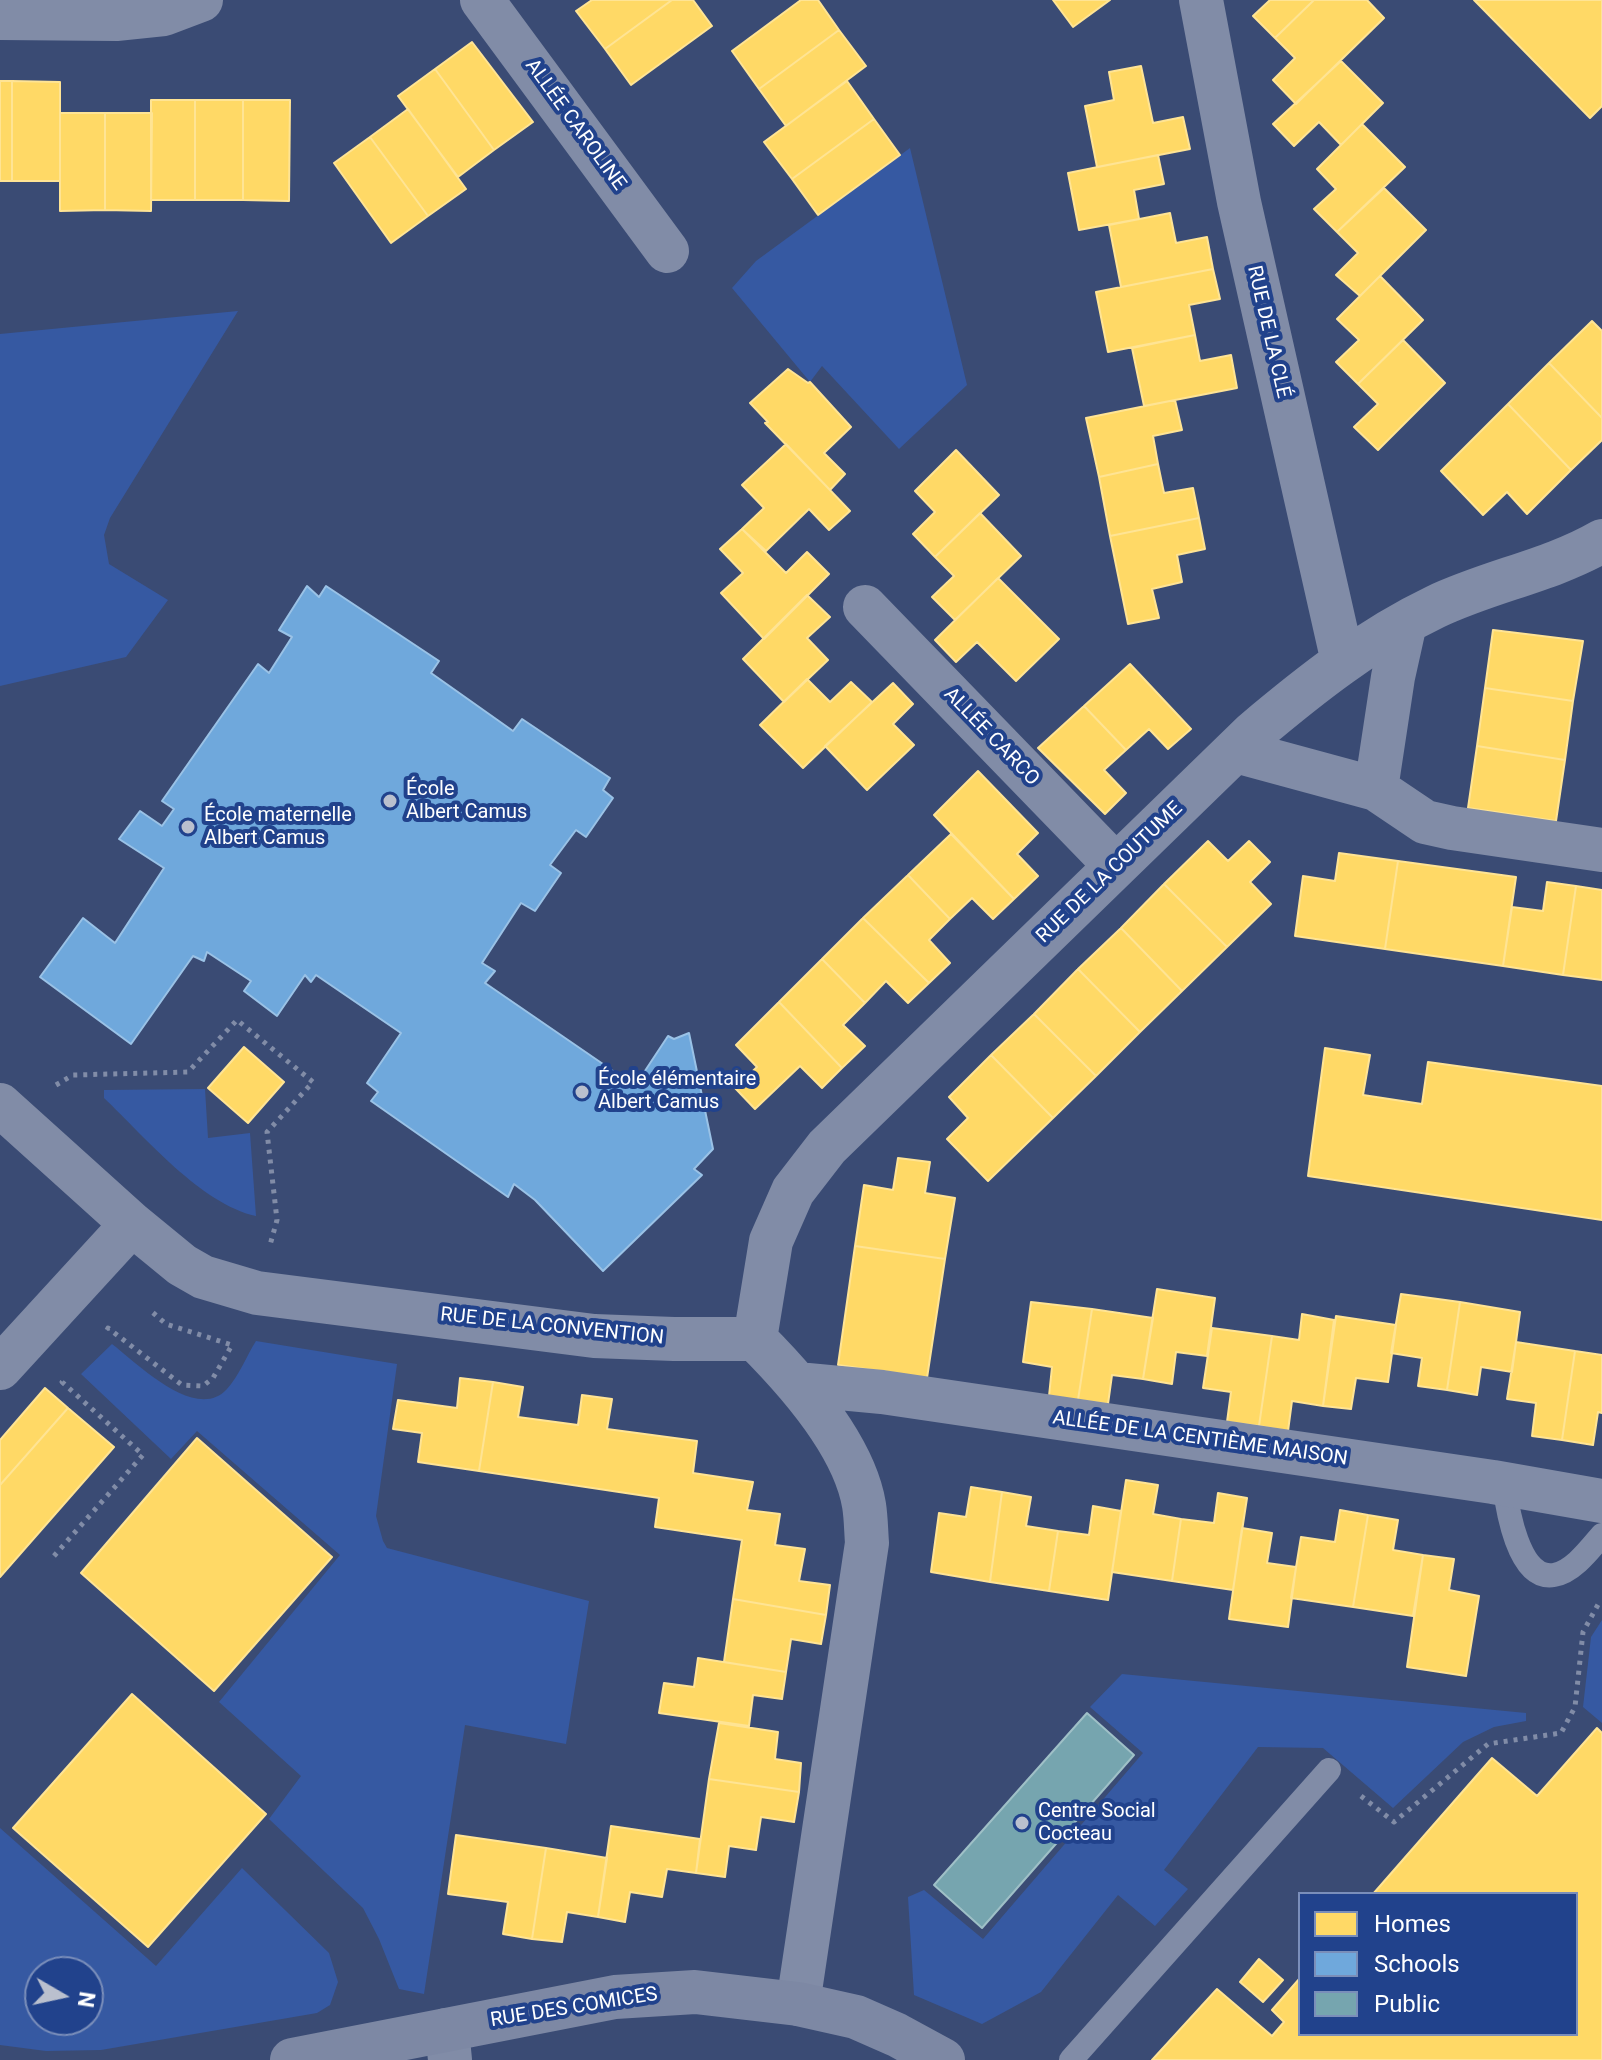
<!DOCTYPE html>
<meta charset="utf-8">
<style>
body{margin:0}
#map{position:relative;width:1602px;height:2060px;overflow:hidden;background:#3a4b74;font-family:Roboto,sans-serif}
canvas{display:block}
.legend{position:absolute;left:1298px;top:1892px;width:280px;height:144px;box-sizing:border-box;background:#21428c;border:2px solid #7a8eba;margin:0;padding:10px 14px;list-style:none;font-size:24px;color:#fff}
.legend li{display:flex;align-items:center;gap:16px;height:40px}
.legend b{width:40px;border:2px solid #7a8eba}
.north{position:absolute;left:24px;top:1956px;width:80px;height:80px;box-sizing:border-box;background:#21428c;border:2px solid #7a8eba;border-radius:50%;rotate:99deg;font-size:22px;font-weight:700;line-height:32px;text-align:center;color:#fff}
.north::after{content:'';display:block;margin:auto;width:28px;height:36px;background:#bac0ce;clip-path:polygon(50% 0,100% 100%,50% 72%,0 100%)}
</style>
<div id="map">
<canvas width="1602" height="2060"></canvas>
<ul class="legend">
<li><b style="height:22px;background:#ffd966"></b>Homes</li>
<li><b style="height:22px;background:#6fa8dc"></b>Schools</li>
<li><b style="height:22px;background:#76a5af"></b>Public</li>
</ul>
<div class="north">N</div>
</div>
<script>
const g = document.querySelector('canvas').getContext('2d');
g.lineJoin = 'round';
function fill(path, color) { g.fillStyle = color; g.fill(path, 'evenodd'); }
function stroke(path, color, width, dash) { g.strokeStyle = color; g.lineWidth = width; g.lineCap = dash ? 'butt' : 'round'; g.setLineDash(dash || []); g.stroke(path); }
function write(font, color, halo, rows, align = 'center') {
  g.font = font + ' Roboto,sans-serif'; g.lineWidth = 8; g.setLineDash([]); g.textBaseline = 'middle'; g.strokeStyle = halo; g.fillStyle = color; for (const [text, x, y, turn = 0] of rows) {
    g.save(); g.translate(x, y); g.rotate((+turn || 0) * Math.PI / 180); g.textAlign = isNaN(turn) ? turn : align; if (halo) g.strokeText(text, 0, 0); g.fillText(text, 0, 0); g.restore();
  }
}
fill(new Path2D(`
 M910 148 967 385 899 449 822 366 810 382 732 288 756 261Z
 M238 311 110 518 104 535 109 564 168 600 126 657 0 686V334Z
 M205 1089 208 1138 250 1133 256 1216C201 1204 145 1137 104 1098V1090Z
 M256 1341 397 1364 376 1516 383 1541 387 1548 589 1601 566 1744 465 1725 424 1994 399 1989 379 1939 363 1908 269 1819 301 1776 219 1702 340 1555 197 1431 171 1459 81 1374 112 1344C137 1363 196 1423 227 1389 239 1376 247 1355 256 1341Z
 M1602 1620V1723L1583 1707 1591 1637Z
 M1122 1674 1526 1713V1721L1494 1727 1463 1742 1393 1808 1323 1748 1258 1747 1164 1870 1188 1889 1155 1926 1118 1895 1041 1992 982 2024 914 1995 908 1897 924 1890 983 1939 1143 1753 1090 1707Z
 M0 1828 156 1966 242 1868 329 1953 338 1982 330 2005 317 2013 101 2050 46 2051 0 2045ZM40 1972H88V2020H40Z`), '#3659a2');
const homes = new Path2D(`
 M672 0 605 49 576 11 592 0Z
 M672 0H693L712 26 631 85 605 49Z
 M801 0H818L839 30 759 89 732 51Z
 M1053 0H1110L1073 27Z
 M1270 0H1314L1275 38 1253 16Z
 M1314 0H1367L1384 18 1296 104 1273 80 1295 58 1275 38Z
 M1474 0H1602V106L1590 118Z
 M839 30 866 66 786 126 759 89Z
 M472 42 533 122 494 150 435 69Z
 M1341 61 1383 103 1341 145 1319 122 1294 146 1273 124Z
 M1141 66 1153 123 1183 117 1190 149 1097 167 1085 106 1114 100 1109 72Z
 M435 69 494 150 458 177 398 96Z
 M0 81H12V181H0Z
 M12 81 60 82V181H12Z
 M847 81 874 119 792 179 764 142Z
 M151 100H195V200H151Z
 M195 100H243V200H195Z
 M243 100H290L289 201 243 200Z
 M408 109 466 189 428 216 370 137Z
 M60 113H105V210L60 211Z
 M105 113H152L151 211 105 210Z
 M874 119 900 155 818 215 792 179Z
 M1362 124 1405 167 1337 232 1314 209 1336 189 1317 169Z
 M370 137 428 216 391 243 334 163Z
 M1158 155 1164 184 1134 190 1139 219 1079 230 1068 173Z
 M1384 188 1426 230 1360 296 1336 275 1358 253 1337 232Z
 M1170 213 1176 243 1207 237 1213 269 1121 287 1109 225Z
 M1213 269 1220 299 1189 305 1195 335 1108 352 1096 292Z
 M1380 276 1423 320 1358 384 1336 362 1359 340 1337 319Z
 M1592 321 1602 331V418L1549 363Z
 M1195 335 1200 361 1231 355 1237 388 1144 406 1132 348Z
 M1403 340 1445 383 1378 450 1354 427 1378 404 1358 384Z
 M1549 363 1602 418V440L1571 470 1508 404Z
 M788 369 808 383 810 382 851 427 824 453 845 474 830 490 765 423 768 422 750 403Z
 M1175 400 1182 430 1153 436 1158 464 1099 477 1086 418Z
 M1508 404 1571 470 1527 514 1507 492 1483 515 1441 471Z
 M786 444 850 511 829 530 809 509 766 551 742 529 764 508 742 485Z
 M956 450 999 495 935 557 913 534 935 512 915 491Z
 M1158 464 1164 493 1193 488 1199 518 1110 536 1099 477Z
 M980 513 1021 556 955 620 932 597 954 576 935 557Z
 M1199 518 1205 549 1177 555 1182 582 1152 589 1159 618 1128 624 1110 536Z
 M742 529 786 573 807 552 829 574 764 639 721 593 743 573 720 549Z
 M998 578 1059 639 1016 681 977 642 956 662 935 640Z
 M807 595 830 617 807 638 828 660 784 702 743 659Z
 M1493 630 1583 641 1573 701 1485 688Z
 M1130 664 1191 729 1168 749 1149 729 1126 750 1084 706Z
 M807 679 830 702 851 682 872 702 803 768 760 725Z
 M893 683 913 704 893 724 914 745 867 790 825 746Z
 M1485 688 1573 701 1565 760 1477 746Z
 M1084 706 1126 750 1104 770 1126 793 1105 814 1038 748Z
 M1477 746 1565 760 1556 821 1468 808Z
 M978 771 1038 833 1017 854 1038 876 1014 899 934 815Z
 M951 834 1014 899 993 919 972 898 950 919 908 875Z
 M1208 841 1228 861 1249 841 1270 862 1250 882 1271 904 1227 947 1164 884Z
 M1339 853 1398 861 1385 949 1295 936 1303 876 1335 881Z
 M1398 861 1516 877 1503 966 1385 949Z
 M908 875 950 919 929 940 950 963 929 983 863 918Z
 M1547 882 1576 886 1563 975 1503 966 1512 907 1543 911Z
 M1164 884 1227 947 1182 991 1121 928Z
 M1576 886 1602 890V980L1563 975Z
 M863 918 929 983 908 1003 886 981 865 1003 822 959Z
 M1121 928 1182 991 1140 1032 1078 969Z
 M822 959 865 1003 843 1025 865 1046 842 1068 779 1002Z
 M1078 969 1140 1032 1096 1076 1034 1014Z
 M779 1002 842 1068 822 1088 800 1066 755 1109 735 1088 757 1067 736 1045Z
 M1034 1014 1096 1076 1053 1118 991 1055Z
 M244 1047 284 1082 248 1123 208 1088Z
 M1325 1048 1370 1055 1363 1095 1422 1104 1428 1062 1602 1086V1220L1308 1176Z
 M991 1055 1053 1118 988 1181 947 1139 968 1118 949 1097Z
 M898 1158 930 1162 925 1193 955 1198 945 1259 855 1246 864 1185 893 1190Z
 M855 1246 945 1259 927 1378 838 1365Z
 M1157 1289 1215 1298 1207 1356 1176 1352 1172 1384 1143 1379Z
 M1401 1294 1460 1302 1447 1390 1418 1386 1422 1358 1391 1353Z
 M1031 1302 1092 1309 1078 1400 1049 1396 1052 1367 1023 1362Z
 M1460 1302 1520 1312 1512 1372 1481 1367 1477 1395 1447 1390Z
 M1092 1309 1153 1318 1143 1379 1112 1375 1108 1404 1078 1400Z
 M1302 1314 1334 1320 1323 1406 1292 1401 1288 1431 1259 1426 1272 1336 1299 1340Z
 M1336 1316 1396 1325 1388 1382 1356 1378 1351 1409 1323 1406Z
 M1212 1328 1272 1336 1259 1426 1227 1422 1231 1392 1203 1388Z
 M1516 1342 1575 1351 1562 1440 1532 1436 1536 1403 1507 1399Z
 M1575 1351 1602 1355V1413L1598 1412 1593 1445 1562 1440Z
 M460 1378 493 1382 479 1471 418 1462 422 1433 393 1429 398 1400 457 1408Z
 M493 1382 523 1387 518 1417 578 1425 582 1395 612 1399 607 1429 697 1441 693 1473 753 1482 747 1510 780 1514 775 1545 805 1549 799 1581 830 1585 826 1615 733 1599 742 1540 655 1527 659 1498 479 1471Z
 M45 1388 68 1408 0 1485V1440Z
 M68 1408 114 1447 0 1577V1485Z
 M197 1438 332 1557 214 1691 81 1573Z
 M1126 1480 1158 1485 1153 1514 1181 1519 1172 1581 1112 1572Z
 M971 1487 1002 1492 990 1582 931 1572 939 1513 966 1517Z
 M1002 1492 1031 1497 1026 1526 1058 1531 1049 1591 990 1582Z
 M1218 1493 1247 1498 1233 1590 1172 1581 1181 1519 1214 1523Z
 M1093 1506 1121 1511 1108 1600 1049 1591 1058 1531 1089 1535Z
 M1340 1510 1368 1515 1353 1607 1291 1598 1301 1537 1335 1542Z
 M1368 1515 1398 1520 1393 1550 1423 1555 1413 1616 1353 1607Z
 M1242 1528 1272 1533 1267 1563 1296 1567 1288 1627 1229 1619Z
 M1423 1555 1454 1559 1449 1590 1479 1596 1466 1676 1407 1667Z
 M733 1599 826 1615 821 1644 791 1639 786 1672 724 1662Z
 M698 1658 786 1672 782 1699 753 1695 749 1726 659 1713 664 1683 694 1687Z
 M132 1694 266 1814 148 1947 13 1828Z
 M719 1723 778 1732 775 1759 801 1763 799 1792 709 1779Z
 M1597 1728 1602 1733V2060H1152L1217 1989 1272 2036 1284 2022 1272 2010 1300 1978V2034H1576V1894H1373L1492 1758 1537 1796Z
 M709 1779 799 1792 794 1822 761 1817 756 1850 729 1846 725 1877 696 1873Z
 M611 1826 700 1839 696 1873 667 1869 662 1897 630 1892 625 1922 598 1917Z
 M456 1835 546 1848 532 1939 503 1934 508 1902 448 1894Z
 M546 1848 607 1858 598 1917 567 1912 562 1942 532 1939Z
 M1259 1959 1283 1980 1263 2002 1240 1982Z`);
fill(homes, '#ffd966');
stroke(homes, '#ffe494', 2);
const schools = new Path2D(`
 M307 586 319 597 326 586 439 661 431 673 513 731 522 719 610 778 603 790 613 798 586 837 576 830 550 865 561 873 535 911 521 903 482 963 495 971 485 983 635 1086 668 1036 674 1039 689 1033 713 1149 694 1169 702 1175 603 1271 535 1200 514 1184 508 1197 371 1101 378 1092 367 1083 401 1033 316 975 311 982 305 975 277 1016 244 991 251 981 207 952 204 961 193 956 131 1044 40 977 83 918 115 943 164 868 119 839 140 811 162 826 174 809 162 801 258 664 269 673 292 637 279 630Z`);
fill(schools, '#6fa8dc');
stroke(schools, '#9ac2e6', 2);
const public = new Path2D(`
 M1087 1713 1134 1755 982 1928 934 1885Z`);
fill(public, '#76a5af');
stroke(public, '#9fc0c7', 2);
stroke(new Path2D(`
 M56 1085 73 1075 188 1072 237 1020 313 1082 267 1132 277 1220 270 1245
 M107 1330 108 1328 182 1385 203 1386 213 1378 232 1345 166 1324 151 1311
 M54 1556 143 1455 62 1382 64 1380
 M1361 1796 1394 1822 1488 1744 1561 1733 1575 1707 1583 1632 1600 1601`), '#818ca7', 5, [4, 6]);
stroke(new Path2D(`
 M1504 1483C1507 1507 1518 1581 1554 1575 1573 1572 1590 1549 1602 1535
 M1071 2060 1329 1770`), '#818ca7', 24);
stroke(new Path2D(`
 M482 0 667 251
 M1201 0 1239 202 1343 662
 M0 18 116 19 164 14 201 0
 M865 607 1116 866
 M1236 751 1376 789 1425 822 1452 828 1602 850
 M1376 789 1393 677 1405 623
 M0 1105 132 1224 182 1265 203 1277 257 1293 594 1336 674 1339H755C796 1380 854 1445 864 1505 866 1517 866 1530 867 1543L798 2004
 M755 1339 771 1241 793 1191 827 1147 1253 733C1310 685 1368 639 1435 607 1489 581 1550 571 1602 541
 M0 1368 132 1224
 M797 1384 882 1392 1493 1482 1602 1501
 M447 2030 450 2060`), '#818ca7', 44);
stroke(new Path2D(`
 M292 2060 615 1997 695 1992 798 2004 856 2017 897 2035 943 2060`), '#7d88a4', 44);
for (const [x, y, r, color] of [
 [390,801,8,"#bac0ce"],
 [188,827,8,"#bac0ce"],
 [582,1092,8,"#bac0ce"],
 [1022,1823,8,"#bac0ce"]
]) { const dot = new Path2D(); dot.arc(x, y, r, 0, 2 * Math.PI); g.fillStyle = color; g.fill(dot); stroke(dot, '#21428c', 3); }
write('20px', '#fff', '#21428c', [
 ["ALLÉE CAROLINE",575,125,54],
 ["RUE DE LA CLÉ",1268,332,77],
 ["ALLÉE CARCO",991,737,46],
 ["RUE DE LA COUTUME",1110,873,-44],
 ["RUE DE LA CONVENTION",552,1327,6],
 ["ALLÉE DE LA CENTIÈME MAISON",1200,1439,8],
 ["RUE DES COMICES",574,2008,-9]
]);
write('20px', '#fff', '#21428c', [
 ["École",406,790],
 ["Albert Camus",406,813],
 ["École maternelle",204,816],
 ["Albert Camus",204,839],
 ["École élémentaire",598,1080],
 ["Albert Camus",598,1103],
 ["Centre Social",1038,1812],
 ["Cocteau",1038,1835]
], 'left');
</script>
